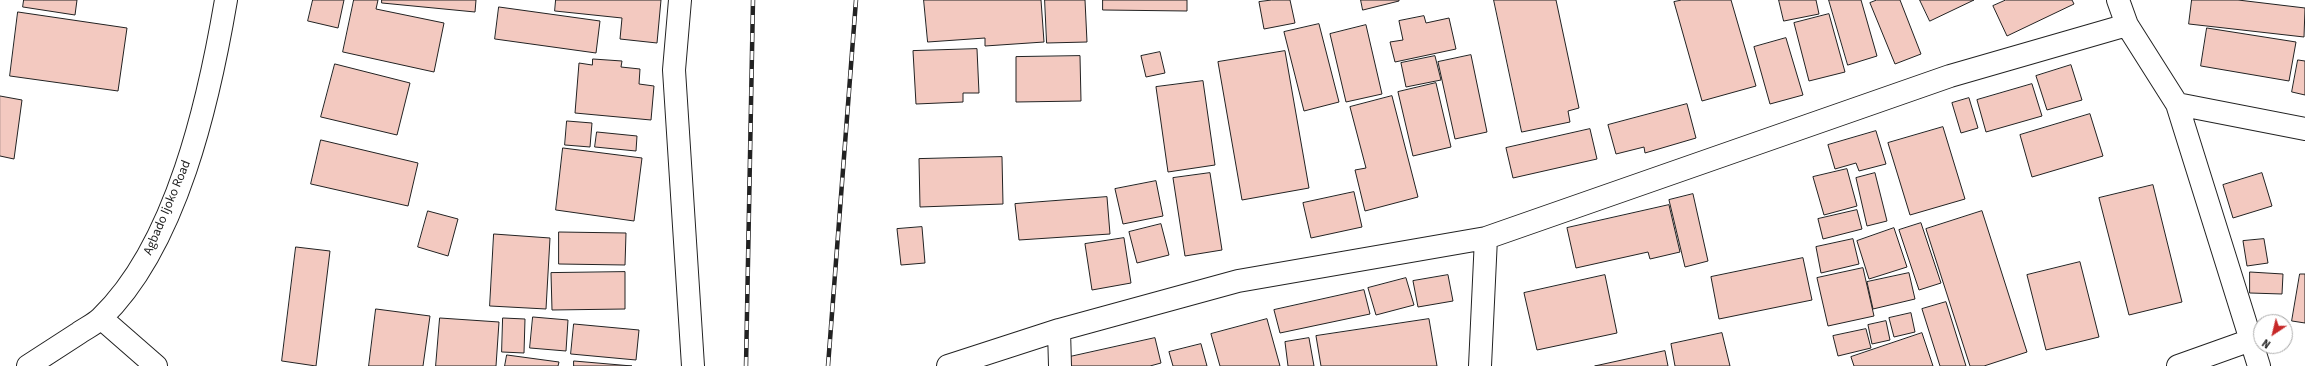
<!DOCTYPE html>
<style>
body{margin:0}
#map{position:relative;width:2305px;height:366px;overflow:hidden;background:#fff;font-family:"Source Sans 3",sans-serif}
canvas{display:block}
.north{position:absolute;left:2253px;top:314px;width:40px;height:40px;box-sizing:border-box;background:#fff;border:1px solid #a7a7a7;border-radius:50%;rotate:215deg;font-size:11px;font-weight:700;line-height:16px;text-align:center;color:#222}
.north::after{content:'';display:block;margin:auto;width:14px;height:18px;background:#c62828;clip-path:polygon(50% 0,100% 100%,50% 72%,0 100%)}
</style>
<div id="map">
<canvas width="2305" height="366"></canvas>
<div class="north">N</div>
</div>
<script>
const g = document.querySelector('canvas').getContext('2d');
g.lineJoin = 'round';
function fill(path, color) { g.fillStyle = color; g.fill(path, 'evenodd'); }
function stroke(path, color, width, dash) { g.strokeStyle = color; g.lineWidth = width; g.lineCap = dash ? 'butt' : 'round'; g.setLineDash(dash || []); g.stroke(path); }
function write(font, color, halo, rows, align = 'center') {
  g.font = font + ' "Source Sans 3",sans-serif'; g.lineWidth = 3; g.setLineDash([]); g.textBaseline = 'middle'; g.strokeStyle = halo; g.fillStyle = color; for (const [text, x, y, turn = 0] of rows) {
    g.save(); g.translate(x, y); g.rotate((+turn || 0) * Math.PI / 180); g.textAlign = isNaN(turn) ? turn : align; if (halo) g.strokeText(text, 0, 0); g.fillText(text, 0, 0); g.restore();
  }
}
const building = new Path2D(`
 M24 0H77L75 15 23 7Z
 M313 0H344L338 28 308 21Z
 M354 0H378L376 9 444 23 434 72 343 52Z
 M382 0H476L475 12 382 3Z
 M556 0H661L657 43 620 39 622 18 555 11Z
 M924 0H1041L1044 42 985 46V38L928 42Z
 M1045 0H1085L1087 42 1047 43Z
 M1103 0H1187V11L1103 10Z
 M1272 0H1290L1295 23 1264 29 1259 2Z
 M1361 0H1399V1L1363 10Z
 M1494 0H1556L1579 108 1568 111 1570 122 1522 132Z
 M1682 0H1731L1756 86 1702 101 1674 2Z
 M1779 0H1816L1819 14 1784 21Z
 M1829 0H1861L1877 56 1848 65Z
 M1877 0H1900L1921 54 1895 64 1870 3Z
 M1920 0H1974L1930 21Z
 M2006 0H2072L2074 4 2007 36 1993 6Z
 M2192 0H2238L2305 8 2304 37 2189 24Z
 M499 7 600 21 596 53 495 39Z
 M18 12 127 28 118 91 10 76Z
 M1829 14 1845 72 1809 81 1794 23Z
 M1424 16 1426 23 1449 18 1456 49 1395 62 1390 42 1403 40 1399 21Z
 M1319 24 1339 102 1304 111 1284 32Z
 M1366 25 1382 94 1346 102 1330 34Z
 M2207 28 2296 42 2289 81 2201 66Z
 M1786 38 1803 95 1770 104 1754 47Z
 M977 49 979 93H963V102L916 104 913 51Z
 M1285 51 1309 188 1242 200 1218 62Z
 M1160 52 1165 73 1146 77 1141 56Z
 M1471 55 1487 132 1455 139 1438 62Z
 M1080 56 1081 101 1016 102V57Z
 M1435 56 1441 80 1406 87 1401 63Z
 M593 59 622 61 621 67 640 69 639 84 654 86 651 120 575 113 579 63 592 65Z
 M2298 60 2305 61V95L2292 92Z
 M335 64 410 83 397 135 321 117Z
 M2071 65 2082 100 2047 110 2036 76Z
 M1203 81 1215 165 1168 172 1156 87Z
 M1436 83 1451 147 1413 156 1398 92Z
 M2032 84 2042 116 1986 132 1977 100Z
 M0 96 22 100 14 159 0 156Z
 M1392 96 1418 197 1365 211 1355 170 1366 168 1350 107Z
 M1969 98 1978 128 1961 133 1952 103Z
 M1687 104 1696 138 1645 153 1644 147 1616 154 1608 125Z
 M2090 114 2103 156 2032 177 2020 135Z
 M567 121 592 123 590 147 565 145Z
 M1943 127 1965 199 1910 215 1888 143Z
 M1590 129 1597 159 1513 178 1506 148Z
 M1876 131 1886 164 1859 171 1856 163 1835 169 1828 145Z
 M597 132 637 136 636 151 595 147Z
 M321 140 418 163 408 206 311 184Z
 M563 148 642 158 634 221 556 210Z
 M1002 157 1003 204 920 207 919 159Z
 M1847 169 1857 206 1824 215 1813 177Z
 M1210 173 1222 250 1185 256 1173 178Z
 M1875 173 1887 221 1867 226 1856 178Z
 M2262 173 2272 206 2233 218 2223 185Z
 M1156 181 1163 216 1123 224 1115 189Z
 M2153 185 2182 302 2129 315 2099 198Z
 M1354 192 1362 227 1311 238 1303 203Z
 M1693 194 1708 261 1685 267 1669 200Z
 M1107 197 1110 234 1019 240 1015 204Z
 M1669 205 1680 252 1650 259 1648 252 1576 268 1567 228Z
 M1857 210 1862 229 1823 239 1818 219Z
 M428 211 458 219 448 256 418 247Z
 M1982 211 2027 352 1984 366H1970L1926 229Z
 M1921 223 1941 283 1919 290 1899 230Z
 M1161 224 1169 255 1137 263 1129 232Z
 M922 227 925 263 901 265 897 229Z
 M1894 228 1907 267 1869 279 1857 241Z
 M559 232 626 233 625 265 559 264Z
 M494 234 550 238 546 309 490 306Z
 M1124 238 1131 283 1092 290 1085 244Z
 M1853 239 1859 264 1821 273 1816 247Z
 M2264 239 2268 263 2247 266 2243 241Z
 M296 247 330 251 316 366 282 361Z
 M1803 258 1812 300 1719 319 1711 277Z
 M2080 262 2099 337 2046 350 2027 275Z
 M1863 268 1874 316 1828 326 1817 278Z
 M625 272V309L552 310 551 273Z
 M2250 272 2283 274 2282 294 2250 293Z
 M1909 273 1915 299 1873 309 1867 282Z
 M2300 274H2305V323L2292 321Z
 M1448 275 1453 301 1418 307 1413 281Z
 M1605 275 1617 333 1537 350 1524 293Z
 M1406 278 1414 305 1376 315 1368 288Z
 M1364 290 1370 314 1280 333 1274 310Z
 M1946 302 1966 366H1940L1922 309Z
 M376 309 430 316 423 366H369Z
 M1911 313 1915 332 1894 337 1889 318Z
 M533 317 568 320 566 351 530 348Z
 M440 318 499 322 496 366H436Z
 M503 318 525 319 524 353 502 352Z
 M1267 319 1280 366H1220L1211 334Z
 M1429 319 1437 366H1321L1316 336Z
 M1886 321 1890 340 1872 344 1868 325Z
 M574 324 639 330 636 360 571 354Z
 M1866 329 1871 348 1838 356 1833 336Z
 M1722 333 1730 366H1675L1671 344Z
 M1922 333 1933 366H1854L1851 357Z
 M1155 338 1161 363 1150 366H1067L1065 358Z
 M1309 338 1314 366H1288L1285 342Z
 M1201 344 1207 366H1173L1169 352Z
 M1665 351 1668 366H1595Z
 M507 355 559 362 558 366H505Z
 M574 361 632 366H574Z`);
fill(building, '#f3c9c0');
stroke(building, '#222', 1);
const street = new Path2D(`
 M680 0 674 70 693 366
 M2118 0 2127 25 2177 104 2259 366
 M2177 104 2305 129
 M101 318 156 366
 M1059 330 1060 366
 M28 366C45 355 62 344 79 333 86 328 95 324 101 318 177 245 209 100 226 0
 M948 366 1059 330 1238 281 1486 238 1950 76 2127 25
 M1480 366 1486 238
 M2178 366 2251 340`);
stroke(street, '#222', 24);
stroke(street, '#fff', 22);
const rail = new Path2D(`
 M746 366 753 0
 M828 366 856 0`);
stroke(rail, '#222', 4.5);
stroke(rail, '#fff', 3, [9]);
write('13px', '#222', '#fff', [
 ["Agbado Ijoko Road",168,208,-67]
]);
</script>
